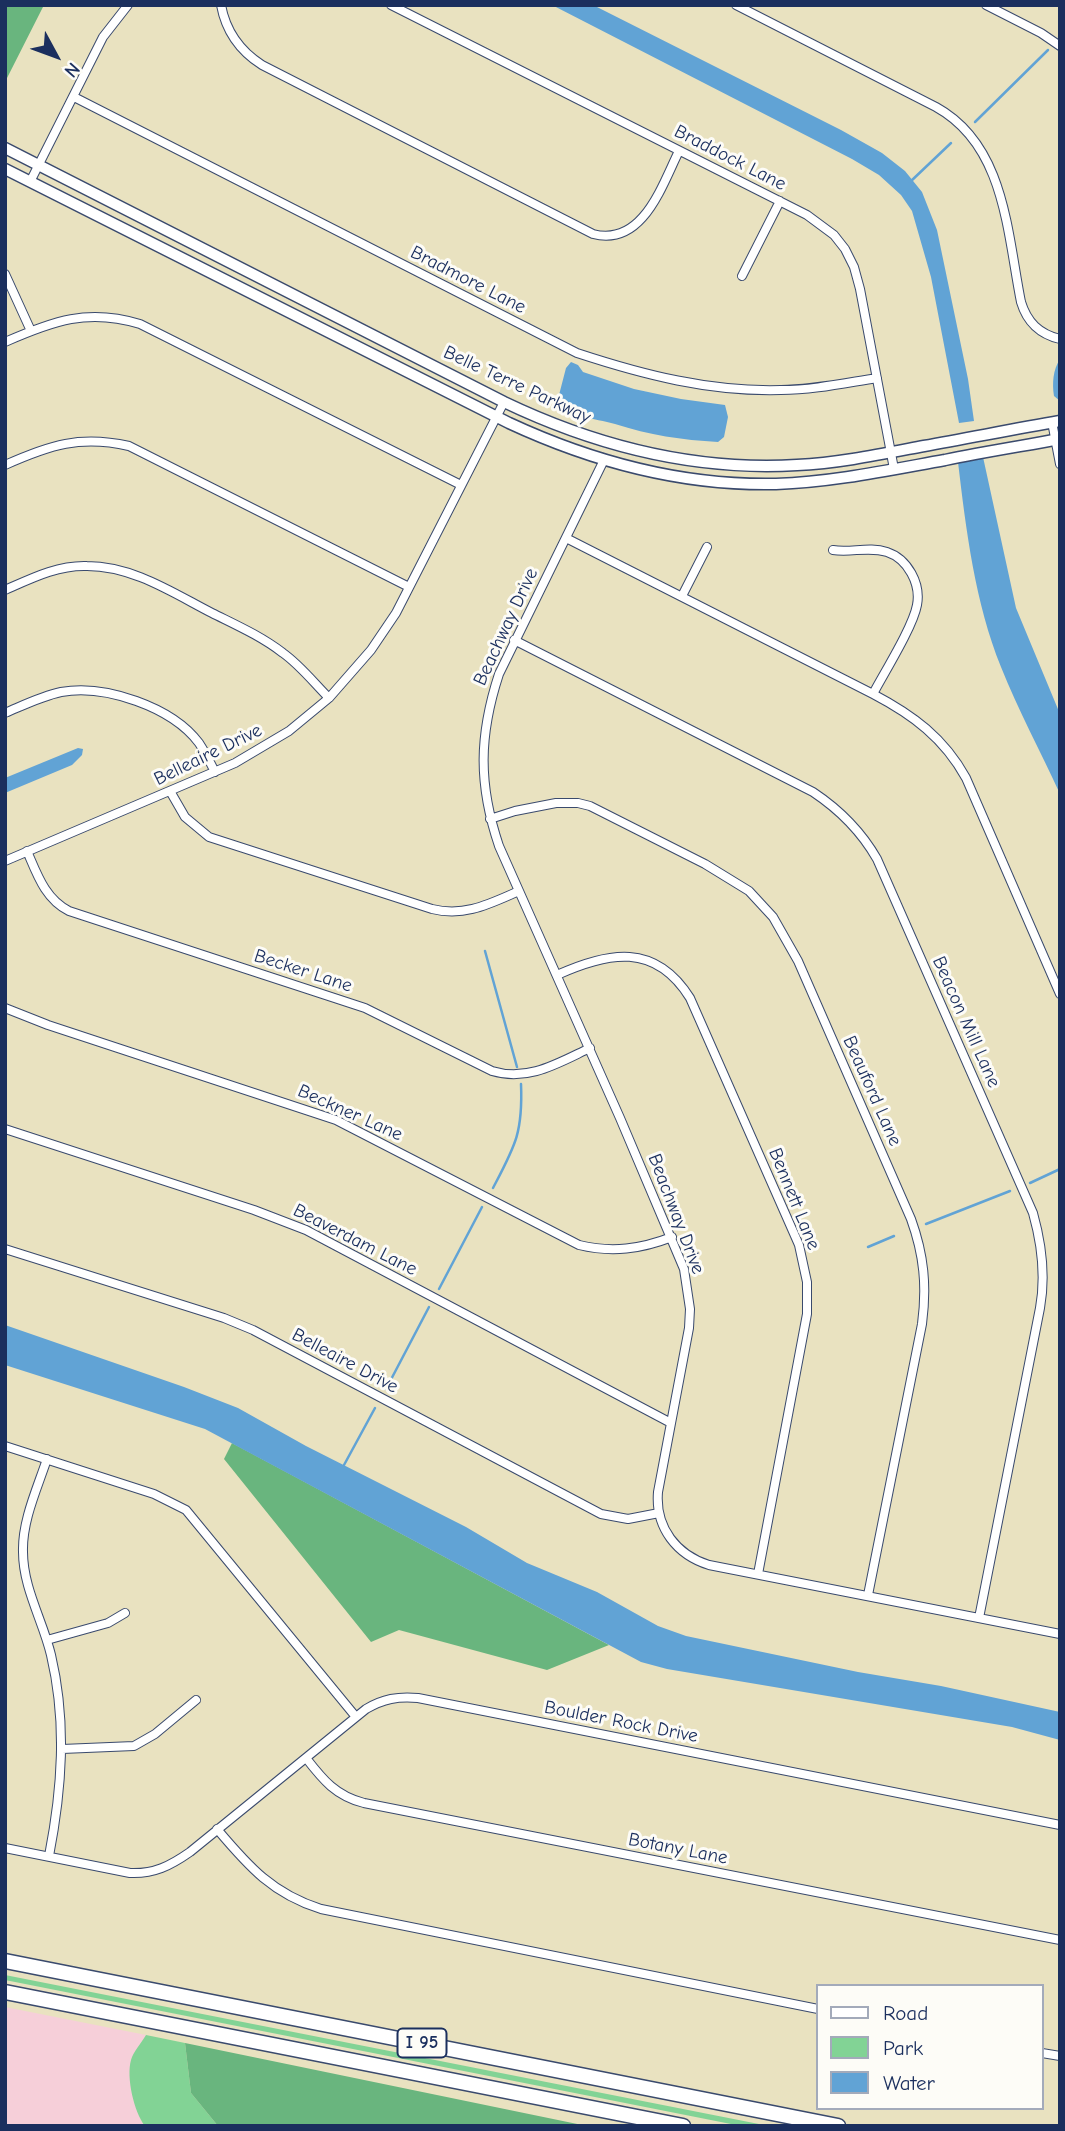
<!DOCTYPE html>
<style>
body{margin:0}
#map{position:relative;width:1065px;height:2131px;overflow:hidden;background:#e9e2c0;font-family:"Comic Neue",sans-serif}
canvas{display:block}
.frame{position:absolute;inset:0;border:7px solid #1b2f5e;pointer-events:none}
.legend{position:absolute;left:816px;top:1984px;width:228px;height:126px;box-sizing:border-box;background:#fdfcf7;border:2px solid #a3aaba;margin:0;padding:9px 12px;list-style:none;font-size:21px;color:#1b2f5e}
.legend li{display:flex;align-items:center;gap:14px;height:35px}
.legend b{width:35px;border:2px solid #a3aaba}
.north{position:absolute;left:21px;top:21px;width:70px;height:70px;-webkit-text-stroke:5px #fdfcf7;paint-order:stroke;rotate:131deg;font-size:19px;font-weight:700;line-height:28px;text-align:center;color:#1b2f5e}
.north::after{content:'';display:block;margin:auto;width:24px;height:32px;background:#1b2f5e;clip-path:polygon(50% 0,100% 100%,50% 72%,0 100%)}
</style>
<div id="map">
<canvas width="1065" height="2131"></canvas>
<div class="frame"></div>
<ul class="legend">
<li><b style="height:9px;background:#fff"></b>Road</li>
<li><b style="height:19px;background:#82d395"></b>Park</li>
<li><b style="height:19px;background:#61a3d5"></b>Water</li>
</ul>
<div class="north">N</div>
</div>
<script>
const g = document.querySelector('canvas').getContext('2d');
g.lineJoin = 'round';
function fill(path, color) { g.fillStyle = color; g.fill(path, 'evenodd'); }
function stroke(path, color, width, dash) { g.strokeStyle = color; g.lineWidth = width; g.lineCap = dash ? 'butt' : 'round'; g.setLineDash(dash || []); g.stroke(path); }
function write(font, color, halo, rows, align = 'center') {
  g.font = font + ' "Comic Neue",sans-serif'; g.lineWidth = 6; g.setLineDash([]); g.textBaseline = 'middle'; g.strokeStyle = halo; g.fillStyle = color; for (const [text, x, y, turn = 0] of rows) {
    g.save(); g.translate(x, y); g.rotate((+turn || 0) * Math.PI / 180); g.textAlign = isNaN(turn) ? turn : align; if (halo) g.strokeText(text, 0, 0); g.fillText(text, 0, 0); g.restore();
  }
}
fill(new Path2D(`
 M5 2007 146 2035 131 2059 141 2121 145 2126H5Z`), '#f6cfd9');
fill(new Path2D(`
 M5 1975 769 2126H741L5 1980Z
 M146 2035 185 2043 191 2093 218 2126H145C134 2112 126 2077 131 2060 133 2052 142 2042 146 2035Z`), '#82d395');
fill(new Path2D(`
 M5 5H44L5 82Z
 M232 1443 609 1645 547 1670 399 1630 371 1642 224 1459Z
 M185 2043 587 2126H218L191 2093Z`), '#69b57e');
fill(new Path2D(`
 M552 5H593L841 130 882 153 905 171 922 192 937 230 968 379 974 421 959 423 931 277 912 211 901 195 879 175 852 159Z
 M1060 359V401L1054 396C1052 383 1053 370 1060 359Z
 M571 362 578 365 583 372 634 389 681 399 725 405 728 417 724 437 718 442C682 440 649 435 615 424 595 418 565 418 559 395L566 368Z
 M983 457 1016 608 1060 714V794C1041 752 1018 710 1001 667 975 603 966 530 958 462Z
 M78 748 83 749 82 755 72 765 5 793V778Z
 M5 1325 184 1387 238 1408 306 1446 466 1527 527 1563 597 1592 658 1626 686 1636 858 1672 941 1686 1060 1712V1740L1012 1727 667 1669 641 1662 205 1429 5 1365Z`), '#61a3d5');
stroke(new Path2D(`
 M1059 37 1060 36
 M975 122 1048 50
 M910 182 951 143
 M485 951 517 1067
 M1030 1183 1060 1169
 M493 1188C515 1146 523 1133 521 1084
 M926 1224 1010 1191
 M868 1247 894 1236
 M439 1289 482 1207
 M386 1389 429 1307
 M344 1465 375 1408`), '#61a3d5', 2.5);
const minor = new Path2D(`
 M221 5C226 32 240 51 262 65L593 234C643 247 662 185 679 151
 M391 5 807 215 834 235 845 249 854 267 860 289 894 469
 M736 5 936 107C1005 145 1007 232 1021 302 1027 322 1039 334 1060 339
 M986 5 1041 33 1060 46
 M74 97 577 353C644 375 710 392 781 390 813 390 845 383 877 378
 M30 182 103 37 128 5
 M5 274 31 331
 M742 276 780 201
 M5 342C53 321 88 308 140 324L461 485
 M1052 422 1060 464
 M604 460 499 674C479 735 478 784 499 846L620 1118 684 1269 690 1309 689 1328 658 1492C655 1528 677 1555 709 1565L1060 1634
 M5 465C50 445 80 435 129 446L409 587
 M566 538 873 694C913 715 944 738 966 778L1060 994
 M833 550C851 553 869 546 887 552 908 559 921 584 917 605 913 627 884 673 873 694
 M5 590C32 578 58 565 87 566 133 566 173 593 212 613 236 625 261 636 283 653 300 665 314 683 329 698
 M682 596 707 547
 M514 640 813 792C840 810 861 831 877 859L1033 1213C1042 1245 1046 1275 1040 1308L979 1618
 M5 713C24 705 42 696 61 692 105 684 172 707 199 743 205 752 210 762 215 772
 M170 791 185 817 209 837 432 909C465 917 489 904 519 891
 M490 819 515 811 556 803H578L590 806 705 864 749 891 773 917 798 961 911 1219C924 1255 927 1286 922 1324L868 1595
 M27 851C37 874 45 899 69 911L365 1008 492 1071C528 1082 558 1063 590 1048
 M5 861 235 763 289 731 329 698 371 650 396 613 504 402
 M557 975C608 952 655 942 690 998L799 1245 807 1282V1314L758 1574
 M5 1008 48 1025 336 1120 579 1245C612 1253 641 1249 672 1237
 M5 1129 254 1210 306 1230 671 1423
 M5 1249 224 1318 253 1330 601 1514 628 1519 659 1513
 M5 1446 154 1494 186 1510 356 1717
 M47 1459C37 1489 22 1521 23 1552 23 1588 43 1621 51 1655 67 1723 62 1789 49 1856
 M47 1640 108 1623 125 1613
 M62 1749 134 1746 155 1734 196 1700
 M306 1758C323 1780 336 1796 364 1803L1060 1940
 M217 1829C249 1867 273 1894 321 1909L818 2009
 M5 1848 130 1873C154 1874 170 1866 190 1852L366 1709C383 1699 398 1696 418 1698L1060 1825
 M1042 2053 1060 2056`);
const secondary = new Path2D(`
 M5 148 504 402C596 446 695 471 797 465 840 463 882 454 924 446 969 438 1014 429 1060 421
 M5 169 509 423C593 462 683 486 776 484 833 482 889 470 945 460 983 452 1022 446 1060 439`);
const motorway = new Path2D(`
 M5 1961 838 2126
 M5 1992 683 2126`);
stroke(minor, '#3a4a6d', 10);
stroke(secondary, '#3a4a6d', 13);
stroke(motorway, '#3a4a6d', 17);
stroke(minor, '#fff', 8);
stroke(secondary, '#fff', 10);
stroke(motorway, '#fff', 14);
for (const [x, y, w] of [
 [422,2043,49]
]) { const box = new Path2D(); box.roundRect(x - w / 2, y - 14.5, w, 29, 5); g.fillStyle = '#fdfcf7'; g.fill(box); stroke(box, '#1b2f5e', 2); }
write('bold 18px', '#1b2f5e', null, [
 ["I 95",422,2043]
]);
write('19px', '#1b2f5e', '#fdfcf7', [
 ["Braddock Lane",730,158,27],
 ["Bradmore Lane",468,280,27],
 ["Belle Terre Parkway",517,385,25],
 ["Beachway Drive",506,627,-65],
 ["Belleaire Drive",208,755,-26],
 ["Becker Lane",303,971,18],
 ["Beacon Mill Lane",966,1022,66],
 ["Beauford Lane",872,1091,66],
 ["Beckner Lane",350,1113,24],
 ["Bennett Lane",794,1199,68],
 ["Beachway Drive",676,1214,69],
 ["Beaverdam Lane",355,1240,27],
 ["Belleaire Drive",345,1361,28],
 ["Boulder Rock Drive",621,1722,11],
 ["Botany Lane",678,1849,11]
]);
</script>
